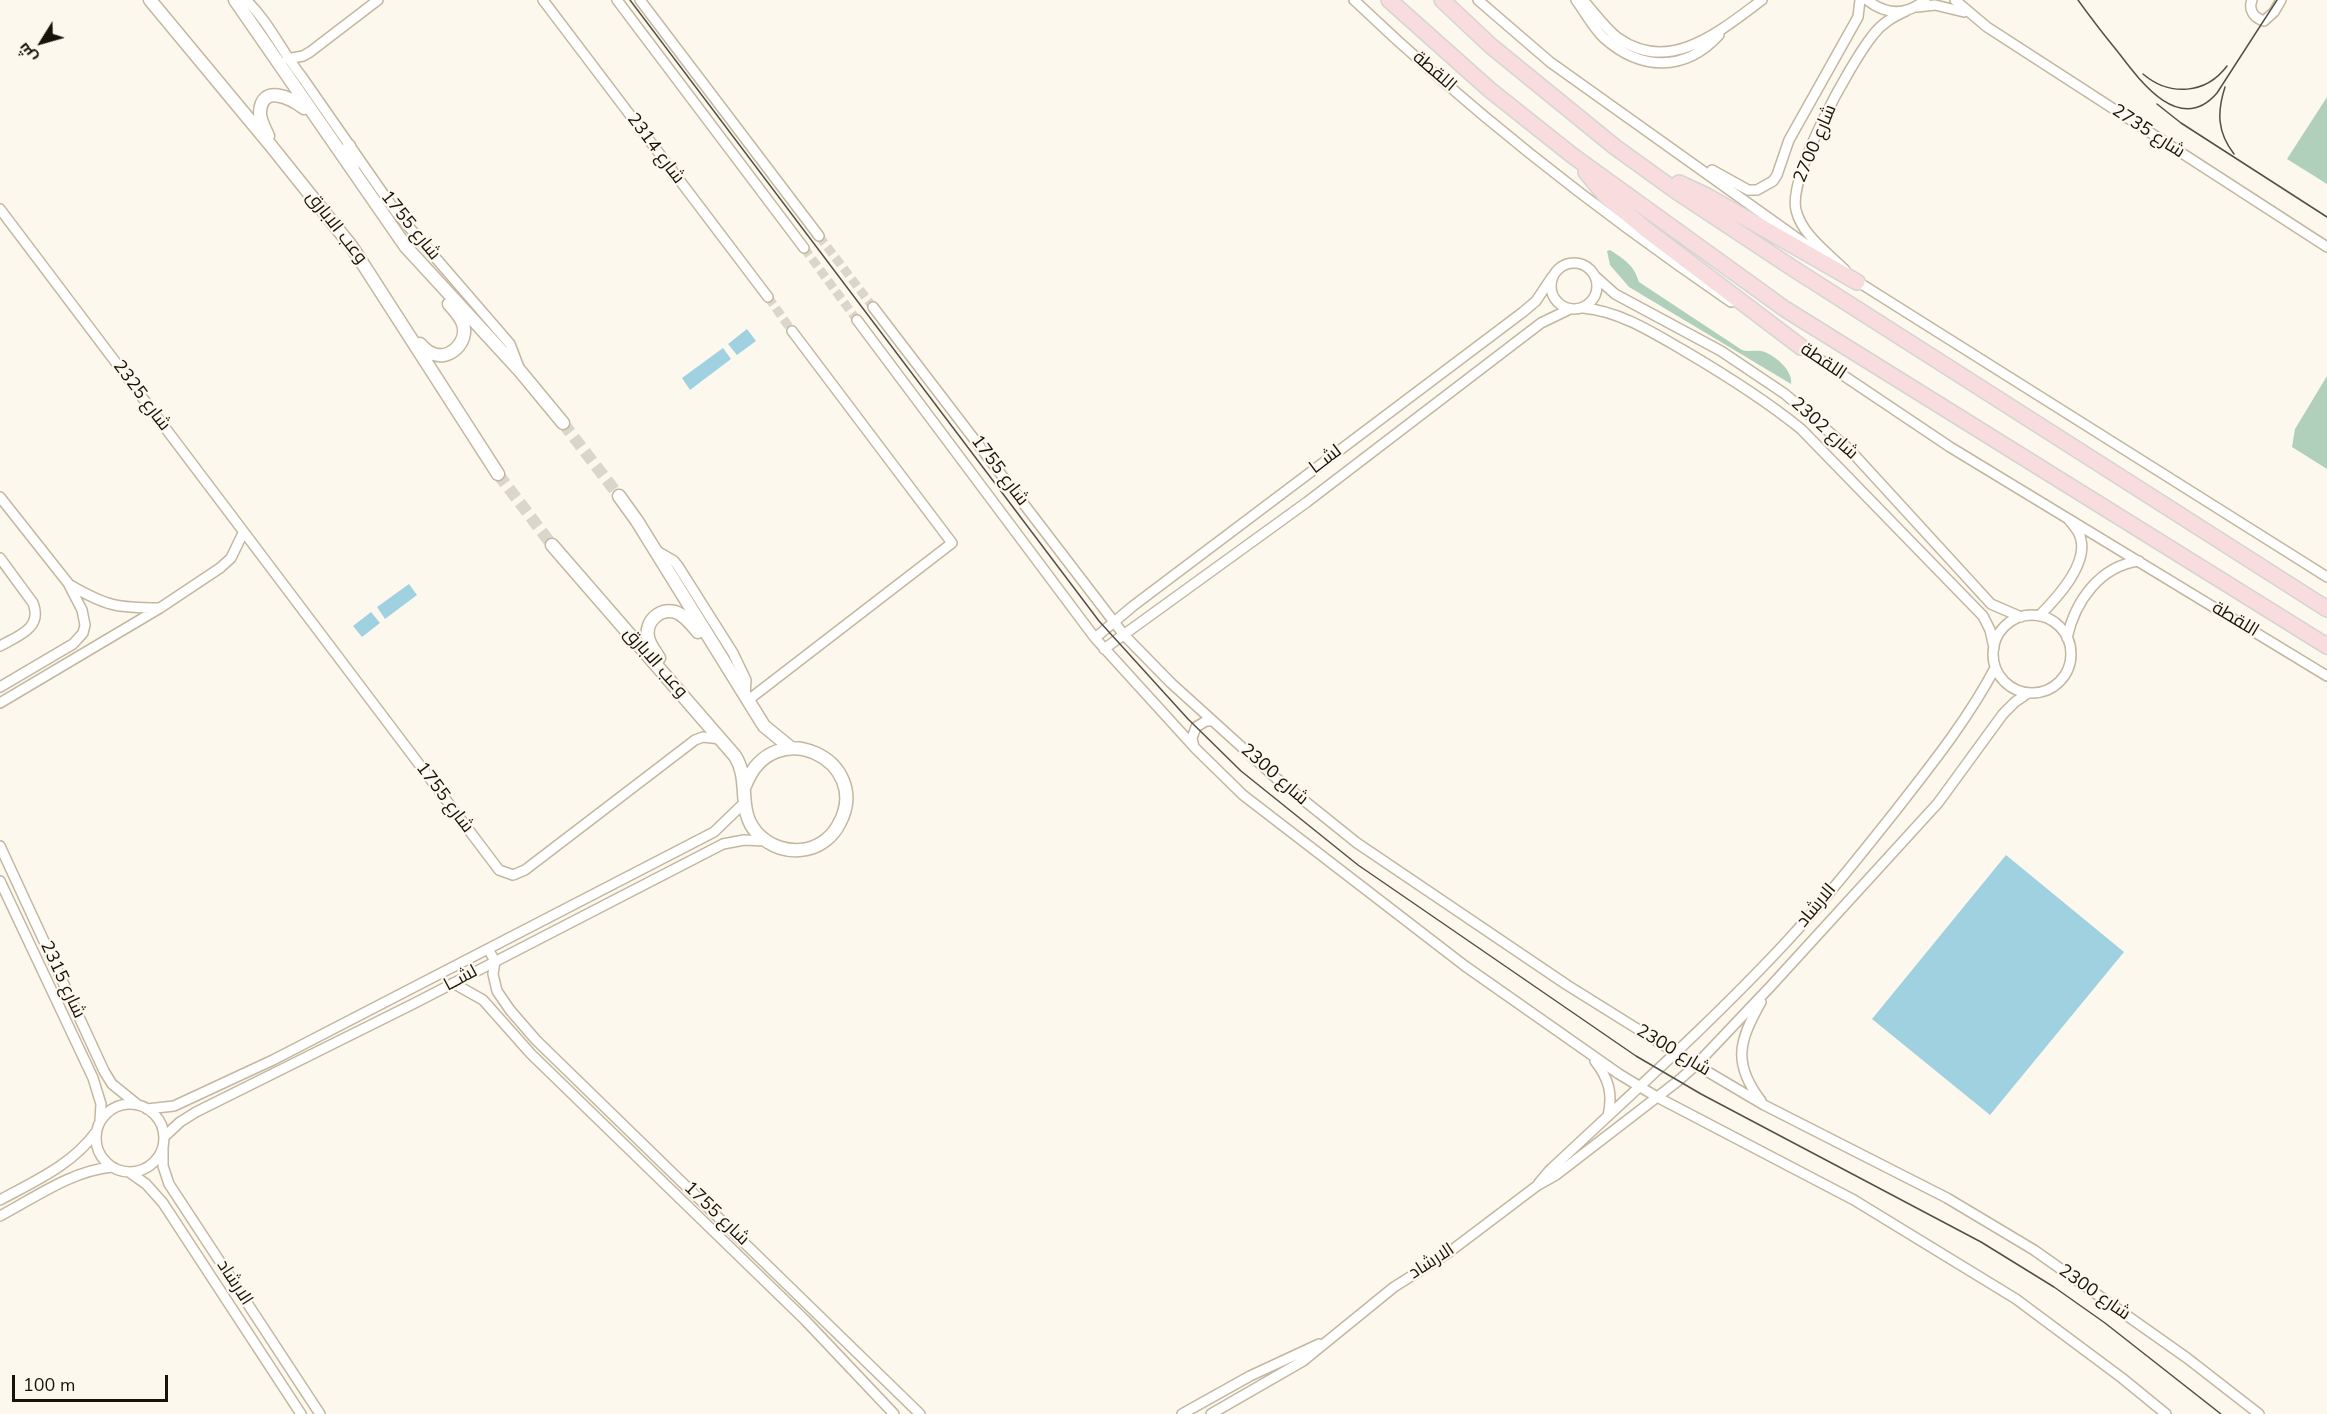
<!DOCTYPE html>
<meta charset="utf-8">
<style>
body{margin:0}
#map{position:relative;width:2327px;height:1414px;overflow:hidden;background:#fdf8ee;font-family:"Nunito Sans",Cairo,sans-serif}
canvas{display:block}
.north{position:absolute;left:12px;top:12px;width:60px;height:60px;-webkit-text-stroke:4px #fdf8ee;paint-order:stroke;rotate:233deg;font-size:16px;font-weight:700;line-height:24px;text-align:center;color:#17130b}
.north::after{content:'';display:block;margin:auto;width:21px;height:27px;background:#17130b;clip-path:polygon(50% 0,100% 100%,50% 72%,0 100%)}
.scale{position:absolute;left:12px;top:1375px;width:156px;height:27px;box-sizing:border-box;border:3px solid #17130b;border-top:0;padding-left:8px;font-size:18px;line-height:21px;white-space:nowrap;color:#17130b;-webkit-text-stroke:4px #fdf8ee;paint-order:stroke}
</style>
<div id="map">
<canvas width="2327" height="1414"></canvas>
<div class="north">ش</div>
<div class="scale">100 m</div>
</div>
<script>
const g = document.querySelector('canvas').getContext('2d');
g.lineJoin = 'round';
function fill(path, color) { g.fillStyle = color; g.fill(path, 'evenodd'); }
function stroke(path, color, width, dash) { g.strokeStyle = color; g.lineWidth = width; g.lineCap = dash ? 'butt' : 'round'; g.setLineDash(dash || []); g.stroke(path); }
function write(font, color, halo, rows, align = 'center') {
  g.font = font + ' "Nunito Sans",Cairo,sans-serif'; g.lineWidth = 4.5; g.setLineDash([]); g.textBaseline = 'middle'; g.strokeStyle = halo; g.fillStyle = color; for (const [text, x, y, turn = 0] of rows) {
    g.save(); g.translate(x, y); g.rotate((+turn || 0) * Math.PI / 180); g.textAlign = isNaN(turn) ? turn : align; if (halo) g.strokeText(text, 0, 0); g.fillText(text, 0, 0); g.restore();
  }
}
fill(new Path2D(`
 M2327 97V184L2287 159Z
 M1610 250C1625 260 1634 265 1639 282L1742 350C1749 352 1755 350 1761 351 1773 353 1794 371 1791 384L1629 287 1610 265 1607 251Z
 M2327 376V469L2292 447 2295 429Z`), '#b1d0bb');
fill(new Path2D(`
 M747 329 756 341 737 355 728 344Z
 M723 348 731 359 690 390 682 378Z
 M409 584 417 595 385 619 377 607Z
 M371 612 380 623 362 637 353 626Z
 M2006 855 2124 952 1990 1115 1872 1019Z`), '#9fd1e1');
stroke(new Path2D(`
 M819 236 873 307
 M804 248 857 320
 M768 297 792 331`), '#dad6cc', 9, [9, 4.5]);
stroke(new Path2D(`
 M563 423 619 496
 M498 474 552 545`), '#dad6cc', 12, [12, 6]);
const minor = new Path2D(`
 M246 0C269 22 282 52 302 77L396 212 510 344 520 370
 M543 0 768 297
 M617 0 804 248
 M640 0 819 236
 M1354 0C1470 111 1598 211 1731 302
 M1478 0 1550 62 1815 251
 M1576 0C1585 12 1593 28 1604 38 1641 71 1685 72 1719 35
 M1583 0C1594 12 1605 28 1618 38 1670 75 1720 31 1762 0
 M1867 0C1886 15 1906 16 1925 0
 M1955 0 1987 27 2327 247
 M2252 0C2248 10 2254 18 2264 21L2274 12 2281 0
 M1917 7 1935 5 1964 12
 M287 59 303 56 310 52 378 0
 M1712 170 1748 190H1757L1773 181 1777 175 1789 140 1858 17 1860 0
 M0 209 499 870 513 875 525 870 695 740 703 737 721 739
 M1551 286a23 23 0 1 1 46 0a23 23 0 1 1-46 0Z
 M1845 270C1827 252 1802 235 1796 210 1788 175 1850 64 1873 35 1882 23 1893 17 1906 11
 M1596 277 1615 294 1721 351 1785 394 1850 450 1991 604 2021 617
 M1855 280 2327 577
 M873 307 1124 635 1171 683 1276 778 1357 843 1567 985 1676 1053 1764 1105 1947 1198 2034 1250 2187 1358 2259 1414
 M1583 308C1619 311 1652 332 1683 350 1724 374 1764 399 1801 429L1983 616 1990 630 1994 648
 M857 320 1095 638 1196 749 1243 795 1465 966 1619 1074 1657 1097 1854 1200 2016 1299 2122 1378 2166 1414
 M1798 345 1950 447 2327 676
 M0 497 68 583 82 610 85 625 83 633 73 644 0 687
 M655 550 674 561 678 566 733 653 746 680 745 696
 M0 558 33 603C43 628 18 636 0 646
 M70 585C106 606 117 608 159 608
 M1993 654a39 39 0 1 1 78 0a39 39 0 1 1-78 0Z
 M2039 616C2056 599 2087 566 2081 540 2080 532 2074 526 2069 520
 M1095 638 1133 606 1523 312 1536 301 1552 277
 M2067 638C2075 601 2100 566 2139 561
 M1104 649 1307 502 1541 323 1570 309
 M747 701 952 543 792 331
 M0 703 160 608 220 568 231 558 243 533
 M1194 747 1192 738 1196 727 1206 721H1212
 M0 846 104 1071 112 1084 138 1105
 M0 881 93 1078 101 1104 100 1121
 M488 949 495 961 493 974 497 991 510 1010 536 1040 920 1414
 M453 983 483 1000 531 1054 805 1320 894 1414
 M1595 1061C1609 1079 1613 1094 1608 1116
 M1761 1101C1732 1063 1739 1041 1761 1002
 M96 1138a34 34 0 1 1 68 0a34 34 0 1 1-68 0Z
 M147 1109 174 1106 273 1060 714 832 744 803
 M164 1137 180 1122 196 1112 413 1004 723 844 744 840 766 841
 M163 1147V1166L169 1184 320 1414
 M129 1172 146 1184 163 1203 301 1414
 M1539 1183 1550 1170C1631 1094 1714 1020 1789 939 1827 898 1862 853 1897 809 1932 764 1968 719 1995 668
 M0 1200C35 1181 72 1165 96 1132
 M0 1216C36 1197 71 1171 112 1167
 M1182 1414 1250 1376 1319 1344
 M1211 1414 1303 1361 1394 1287 1448 1253 1538 1185 1556 1175 1678 1081 1696 1065 1770 987 1938 803 2003 714 2015 702 2028 693`);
const tertiary = new Path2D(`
 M150 0 272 147 352 247 498 474
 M235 0 406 247 520 371 563 423
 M268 136C265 129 260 121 260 113 261 83 291 98 304 108
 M349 146 353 169
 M420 344C423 347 426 351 431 353 449 362 469 342 463 324 461 317 454 310 449 304
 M619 496 637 521 764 726 791 748
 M552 545 735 756C751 781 736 810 757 833 770 847 789 853 807 849 821 846 833 836 839 824 874 761 773 711 745 786
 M659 658C655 651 649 644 648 637 645 620 662 606 678 613 686 617 692 625 698 632`);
const primary = new Path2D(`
 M1389 0 1490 90 1573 156 1785 309 2327 646
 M1442 0 1491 46 1615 147 1676 191 1794 269 2327 609
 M1586 172 1605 195 1648 231 1801 347
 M1679 183 1707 196 1857 282`);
stroke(minor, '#c3b7a0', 12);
stroke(tertiary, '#c3b7a0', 15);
stroke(primary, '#d5d5d3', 18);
stroke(minor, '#fff', 9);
stroke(tertiary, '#fff', 12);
stroke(primary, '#f9dcdd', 15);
stroke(new Path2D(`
 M630 0 1099 621 1188 719 1241 771 1358 865 1636 1056 1701 1094 1981 1242 2054 1287 2105 1323 2221 1414
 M2078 0C2091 18 2104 35 2118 52 2140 81 2180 136 2217 93L2277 0
 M2143 74C2170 97 2206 94 2227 66
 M2225 87C2217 112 2217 132 2234 154
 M2157 104 2181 123 2327 217`), '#545047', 1.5);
write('18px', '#17130b', '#fdf8ee', [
 ["اللقطة",1434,72,41],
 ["شارع 2735",2148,132,33],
 ["شارع 2700",1816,144,-67],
 ["شارع 2314",655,149,53],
 ["شارع 1755",410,226,51],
 ["وعب الابارق",336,228,52],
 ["اللقطة",1823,362,34],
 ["شارع 2325",141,396,53],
 ["شارع 2302",1824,429,42],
 ["لشــا",1326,460,-37],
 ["شارع 1755",999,471,53],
 ["اللقطة",2235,620,31],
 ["وعب الابارق",655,663,49],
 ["شارع 2300",1274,775,41],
 ["شارع 1755",444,798,53],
 ["الارشاد",1817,906,-50],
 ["لشــا",461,979,-28],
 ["شارع 2315",62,980,65],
 ["شارع 2300",1673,1051,31],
 ["شارع 1755",716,1214,44],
 ["الارشاد",1432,1262,-33],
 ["الارشاد",234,1283,57],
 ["شارع 2300",2094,1293,35]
]);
</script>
